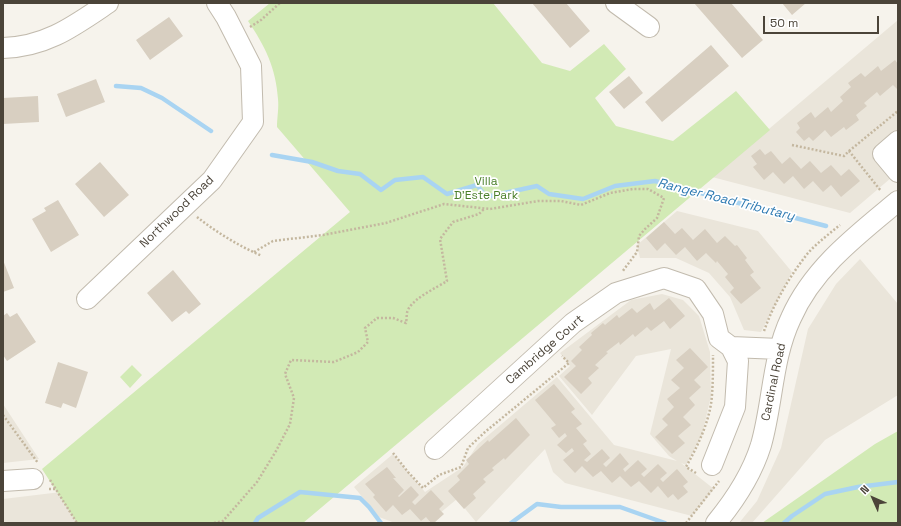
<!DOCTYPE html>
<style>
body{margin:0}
#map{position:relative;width:901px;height:526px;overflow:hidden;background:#f6f3ec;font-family:"Space Grotesk",sans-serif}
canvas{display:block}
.frame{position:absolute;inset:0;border:4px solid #4b4439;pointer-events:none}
.north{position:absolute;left:853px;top:478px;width:40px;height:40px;-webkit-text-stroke:3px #fff;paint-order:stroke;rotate:315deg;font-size:11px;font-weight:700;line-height:16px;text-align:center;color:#4b4439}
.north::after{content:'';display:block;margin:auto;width:14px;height:18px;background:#4b4439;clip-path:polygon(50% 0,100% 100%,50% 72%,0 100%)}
.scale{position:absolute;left:763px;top:16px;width:116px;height:18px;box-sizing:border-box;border:2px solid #4b4439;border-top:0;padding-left:5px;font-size:12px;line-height:14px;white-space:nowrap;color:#4b4439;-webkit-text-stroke:3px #fff;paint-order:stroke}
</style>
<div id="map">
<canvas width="901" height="526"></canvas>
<div class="frame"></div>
<div class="north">N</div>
<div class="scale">50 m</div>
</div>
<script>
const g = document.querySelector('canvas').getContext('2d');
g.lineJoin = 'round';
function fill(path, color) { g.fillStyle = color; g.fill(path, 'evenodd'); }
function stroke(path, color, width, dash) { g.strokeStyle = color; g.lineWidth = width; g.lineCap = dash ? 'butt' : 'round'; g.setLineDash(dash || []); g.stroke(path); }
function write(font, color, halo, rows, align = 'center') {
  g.font = font + ' "Space Grotesk",sans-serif'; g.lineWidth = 3.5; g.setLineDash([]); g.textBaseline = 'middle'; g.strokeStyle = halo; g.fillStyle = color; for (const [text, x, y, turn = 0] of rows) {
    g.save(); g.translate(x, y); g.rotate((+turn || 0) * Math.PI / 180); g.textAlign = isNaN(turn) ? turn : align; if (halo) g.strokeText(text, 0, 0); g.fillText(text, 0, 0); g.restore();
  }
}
fill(new Path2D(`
 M898 20V172L850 213 712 177Z
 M677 211 758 231 792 272 761 332 744 330 730 297 709 273 676 258H640L637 245Z
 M860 259 898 304V395L825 440 752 523H739L757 501 781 448 808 329 836 284Z
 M662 294 683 300 699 316 710 352 711 396 702 435 686 465 681 463 714 489 692 516 565 483 553 472 545 449 476 522 457 499 428 523H395L379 517 354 487 393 454 425 492 463 467 478 444 557 377 614 445 677 461 669 456 650 434 671 349 636 356 592 415 559 376 570 366 560 353 631 300Z
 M3 404 39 459 3 463Z
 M61 492 81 523H3V499Z`), '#eae5da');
fill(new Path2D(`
 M270 3H493L542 63 570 71 604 44 626 69 595 98 616 126 673 141 736 91 770 130 303 523H77L42 469 350 212 277 127C277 118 279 108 278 99 276 68 265 46 248 21Z
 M132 365 142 375 130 388 120 377Z
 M898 431V523H762L875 444Z`), '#d2eab5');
stroke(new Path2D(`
 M116 86 141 88 162 98 211 131
 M272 155 312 162 338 171 360 174 381 190 395 180 423 177 447 194 477 185 486 197 537 186 549 194 583 199 615 186 655 181 826 226
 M255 523 258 518 300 492 360 498 369 507 381 523
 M511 523 537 504 561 507H620L665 523
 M784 523 792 516 825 494 858 487 898 482`), '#a9d4f2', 4.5);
fill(new Path2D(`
 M532 3H566L590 31 570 48Z
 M694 3H731L763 40 742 58Z
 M782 3H806L792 15Z
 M169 17 183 36 150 60 136 40Z
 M711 45 729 66 662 122 645 102Z
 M895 60 898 64V87L897 89 893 85 880 96 877 92 864 103 867 106 856 115 859 120 846 130 844 127 831 137 825 130 813 141 809 137 804 141 796 132 800 128 797 123 811 112 815 118 828 107 831 112 843 101 840 97 851 87 848 83 861 73 865 77 878 66 881 71Z
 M629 76 643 93 624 109 609 92Z
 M96 79 105 102 66 117 57 94Z
 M38 96 39 122 3 124V98Z
 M760 149 765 155 771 151 782 164 790 157 801 169 810 161 821 173 831 165 841 176 849 169 860 181 841 197 831 185 823 192 813 181 804 189 793 176 784 184 773 172 764 180 753 167 757 164 751 156Z
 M100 162 129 195 104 217 75 184Z
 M58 200 79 235 51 252 32 219 46 211 44 208Z
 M664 222 675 234 682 228 693 240 705 229 717 243 725 236 735 246 737 245 747 258 745 260 754 272 750 275 761 288 741 304 730 292 734 288 725 277 728 274 717 261 716 263 706 253 697 261 685 247 676 255 665 243 657 251 646 238Z
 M3 260 14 288 3 292Z
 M173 270 201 304 189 314 186 311 172 322 147 293Z
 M669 298 685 316 670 329 664 321 651 331 647 327 635 337 633 334 620 345 619 342 606 352 608 353 595 365 599 368 588 378 592 383 581 394 564 377 576 366 571 361 582 350 579 347 592 335 591 333 603 323 605 325 617 315 619 318 632 308 637 313 650 303 654 310Z
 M7 313 10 317 17 313 36 342 7 361 3 355V316Z
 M690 348 708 367 694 380 701 387 689 398 695 405 683 417 691 425 678 436 685 443 672 454 655 437 668 425 662 419 674 407 667 399 680 388 671 380 684 368 676 360Z
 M58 362 88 372 76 408 63 403 61 408 45 403Z
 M554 384 575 409 571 412 582 424 576 428 587 441 583 444 591 454 584 460 587 462 602 449 610 458 603 464 606 467 620 453 629 464 623 469 625 472 638 460 647 469 641 474 644 477 658 464 667 473 660 479 663 482 677 469 688 482 683 486 688 492 678 500 673 494 668 498 658 486 651 493 639 481 631 487 620 476 612 483 601 471 593 477 582 466 575 473 563 460 574 451 572 448 566 453 557 445 567 436 565 433 559 438 551 428 556 425 535 400Z
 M516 418 530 435 505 460 504 458 492 468 494 470 483 479 486 482 473 494 476 498 464 509 448 491 460 480 457 476 469 464 466 460 488 440 489 442Z
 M387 467 396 478H393L404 490 398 496 399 497 411 486 419 495 412 502 415 505 431 490 444 504 439 509 444 514 434 523H431L426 517 421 521 410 509 402 515 393 505 386 512 373 497 375 495 365 484Z`), '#d8cfc1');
const minor = new Path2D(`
 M616 3 649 27
 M3 48C46 47 74 26 108 3
 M898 141 883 154 898 172
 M87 299 212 180 253 122 251 66 226 17 217 3
 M731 347 780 349
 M435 449 573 323 616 293 664 278 696 289 713 314 719 338 731 347 738 361 735 407 712 465
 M3 481 33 479
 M716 523C735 500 752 474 761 445 773 403 772 358 791 318 813 268 857 235 898 201`);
stroke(minor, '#c2bbae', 22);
stroke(new Path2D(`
 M250 27 261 20 280 3
 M792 145 844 156 849 151 881 191
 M849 151 898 111
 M197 217C216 232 239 246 262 256
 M254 252 273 241 323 235 386 223 444 204 490 209 538 201H561L581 205 610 193 633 189H648L664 198 657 218 645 229 639 236 637 252 622 272
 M764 331C774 303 789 277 808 253 817 243 829 234 840 225
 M3 415 38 463
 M393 453 408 472 423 488 439 475 461 467 468 448 485 432 569 363 562 356
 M696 473 686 467C697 447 707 427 711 404 713 391 713 368 713 355
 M50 480 77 523
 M49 489H56
 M214 523 223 521 257 482 276 451 290 424 294 398 285 374 291 360 334 362 358 352 368 342 365 328 377 318H393L406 323C407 319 406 311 409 308 416 297 436 288 447 281L440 239 453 222 479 214 484 209
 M686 523 719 481`), '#c4b79f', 2.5, [2, 2]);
stroke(minor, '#fff', 20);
write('12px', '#4a7f2a', '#fff', [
 ["Villa",486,182],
 ["D'Este Park",486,196]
]);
write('12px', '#4b4439', '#fff', [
 ["Northwood Road",177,212,-44],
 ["Cambridge Court",545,350,-41],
 ["Cardinal Road",774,382,-78]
]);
write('italic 13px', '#2e7ab2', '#fff', [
 ["Ranger Road Tributary",726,200,14]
]);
</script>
